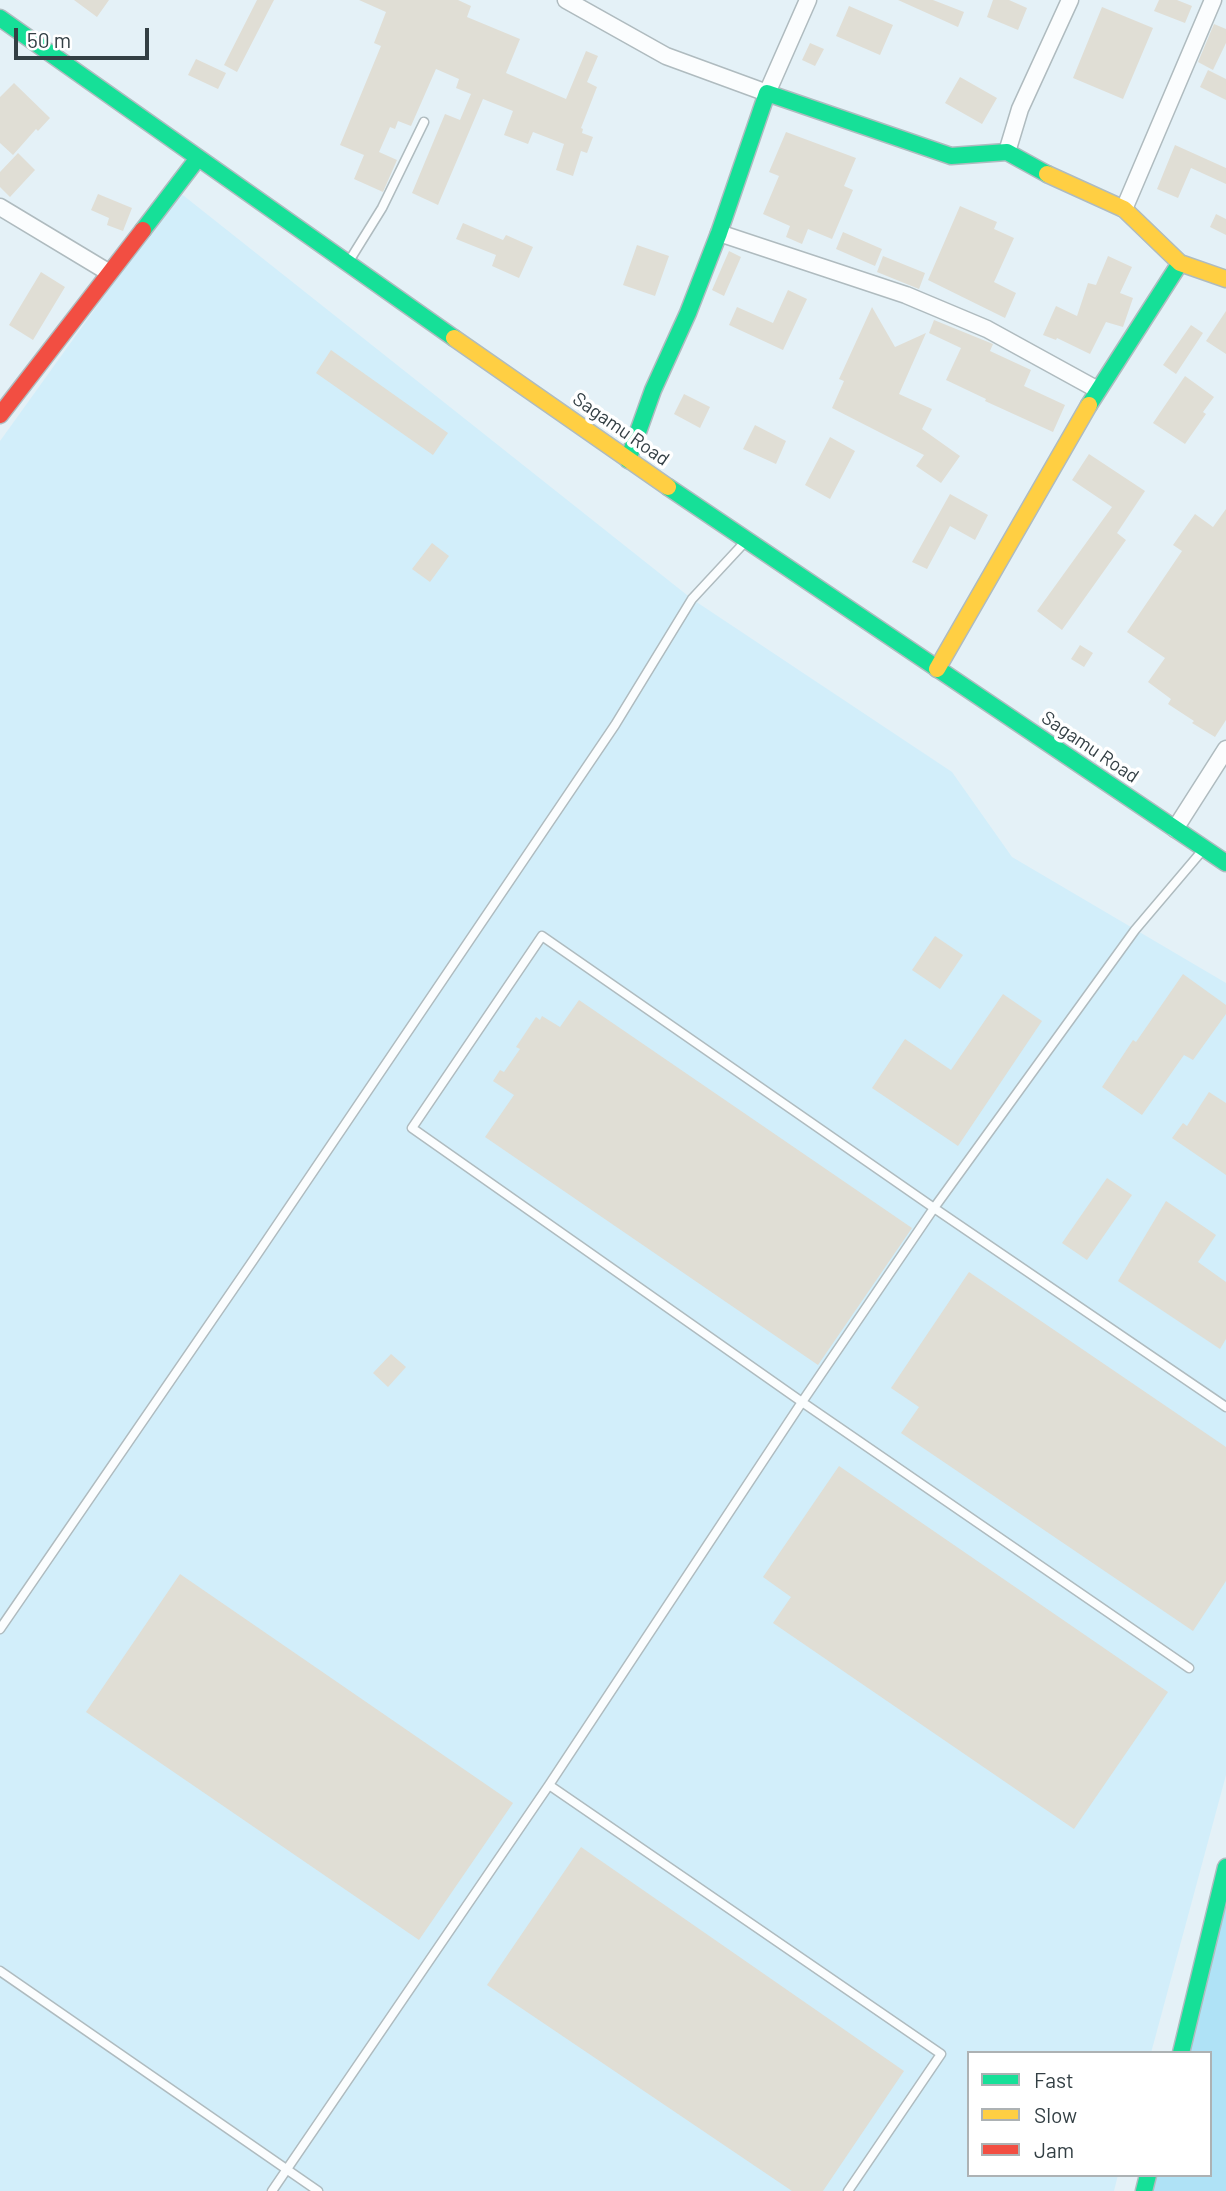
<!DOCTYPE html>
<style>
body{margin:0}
#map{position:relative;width:1226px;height:2191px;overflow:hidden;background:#e4f1f7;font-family:Barlow,sans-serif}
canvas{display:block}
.legend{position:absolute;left:967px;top:2051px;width:245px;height:126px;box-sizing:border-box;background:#fff;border:2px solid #adb2b4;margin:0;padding:9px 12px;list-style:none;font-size:21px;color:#333f44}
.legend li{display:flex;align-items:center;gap:14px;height:35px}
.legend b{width:35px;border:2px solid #adb2b4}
.scale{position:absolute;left:14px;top:28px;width:135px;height:32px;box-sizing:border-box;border:4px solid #333f44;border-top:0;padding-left:9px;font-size:21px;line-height:24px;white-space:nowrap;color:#333f44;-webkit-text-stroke:5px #fff;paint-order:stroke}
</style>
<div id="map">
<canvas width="1226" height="2191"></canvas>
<ul class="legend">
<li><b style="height:9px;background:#16e098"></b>Fast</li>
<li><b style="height:9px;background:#ffcf43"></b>Slow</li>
<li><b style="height:9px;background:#f24e42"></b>Jam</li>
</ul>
<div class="scale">50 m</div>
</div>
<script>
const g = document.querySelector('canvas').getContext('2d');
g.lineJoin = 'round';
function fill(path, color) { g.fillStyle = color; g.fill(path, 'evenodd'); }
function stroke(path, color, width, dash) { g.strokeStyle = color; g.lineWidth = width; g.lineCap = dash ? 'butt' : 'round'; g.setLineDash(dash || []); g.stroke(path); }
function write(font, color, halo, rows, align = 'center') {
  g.font = font + ' Barlow,sans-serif'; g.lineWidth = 7; g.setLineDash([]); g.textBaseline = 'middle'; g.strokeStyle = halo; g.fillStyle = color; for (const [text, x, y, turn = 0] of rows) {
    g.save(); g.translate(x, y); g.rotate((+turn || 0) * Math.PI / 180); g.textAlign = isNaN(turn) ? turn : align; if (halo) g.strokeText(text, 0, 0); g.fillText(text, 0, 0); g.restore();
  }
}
fill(new Path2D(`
 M179 192 692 599 952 772 1012 857 1226 983V1775L1151 2053H969V2175H1118L1114 2191H0V441Z`), '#d2eefa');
fill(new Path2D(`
 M1226 1904V2191H1147L1152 2175H1210V2053H1185Z`), '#afe2f6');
fill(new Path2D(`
 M74 0H109L97 17Z
 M257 0H274L237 72 224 65Z
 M359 0H458L471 6 467 17 520 39 506 73 566 99 586 51 598 56 587 82 597 87 581 128 583 129 582 133 593 137 587 153 581 151 573 176 556 170 564 144 533 132 528 144 504 135 513 111 483 99 438 205 412 193 445 114 460 120 471 94 456 88 459 79 436 69 411 126 398 121 395 129 390 127 379 152 397 160 383 192 354 179 364 155 340 145 381 46 374 43 386 12Z
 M898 0H933L964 12 958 27Z
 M993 0H1009L1027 8 1018 30 987 17Z
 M1159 0H1177L1192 6 1185 23 1154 11Z
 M849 6 893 25 880 55 836 36Z
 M1102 7 1153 28 1123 99 1073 78Z
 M1214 24 1226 29V43L1213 70 1198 62Z
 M810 43 824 49 815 66 802 60Z
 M196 59 226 73 218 89 188 75Z
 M1208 70 1226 79V100L1200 87Z
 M960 77 997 98 982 124 945 103Z
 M14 83 50 118 38 131 36 129 13 155 0 143V97Z
 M786 132 856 158 844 186 853 190 832 239 808 229 802 244 786 237 790 226 763 214 779 176 769 172Z
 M1175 145 1226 168V184L1191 168 1178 198 1157 189Z
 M18 153 35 170 10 197 0 187V172Z
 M98 194 132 208 123 231 107 225 109 218 91 210Z
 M960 206 997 222 994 229 1014 238 994 282 1016 293 1005 318 928 280Z
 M1216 214 1226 219V235L1210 227Z
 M463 223 503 240 506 235 533 247 519 278 492 266 496 255 456 239Z
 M843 232 882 249 875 266 836 249Z
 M637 245 669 256 655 296 623 285Z
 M729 251 741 257 724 296 712 290Z
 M883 256 925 273 919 289 877 272Z
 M1108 256 1132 267 1120 293 1133 298 1123 327 1106 322 1090 354 1057 338 1056 340 1043 335 1056 306 1077 316 1088 283 1096 285Z
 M41 272 65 287 33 340 9 325Z
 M788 290 807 299 783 350 729 325 737 307 773 323Z
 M872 307 895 347 926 333 899 394 932 409 922 429 960 456 941 483 916 466 924 455 832 408 844 381 839 379Z
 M1226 311V354L1206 341Z
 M934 320 993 344 990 351 1031 370 1024 386 1065 405 1053 432 985 401 986 399 946 380 961 348 929 333Z
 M1191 325 1203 333 1176 374 1163 365Z
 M331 350 448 433 433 455 316 373Z
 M1185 376 1214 397 1203 412 1206 414 1185 444 1153 423Z
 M684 394 710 407 700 428 674 414Z
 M755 425 786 441 776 464 743 449Z
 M830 437 855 451 830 499 805 485Z
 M1089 454 1145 491 1117 533 1126 540 1062 630 1037 611 1112 507 1072 480Z
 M950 494 988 515 975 540 950 526 927 569 912 562Z
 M1226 509V720L1215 737 1192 723 1194 721 1168 704 1171 699 1148 682 1165 658 1127 632 1182 551 1173 545 1195 514 1213 527Z
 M432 543 449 556 430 582 412 569Z
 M1080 645 1093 653 1084 667 1071 659Z
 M935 936 963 955 940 989 912 970Z
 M1183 974 1226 1005V1014L1193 1060 1184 1055 1142 1115 1102 1087 1133 1040 1136 1042Z
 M1003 994 1042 1021 958 1146 872 1088 905 1039 951 1070Z
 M579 1000 912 1228 818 1365 485 1137 514 1095 493 1081 500 1070 504 1072 520 1049 516 1047 536 1017 540 1020 542 1016 560 1027Z
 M1209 1092 1226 1103V1175L1172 1138 1183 1123 1187 1126Z
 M1107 1178 1132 1195 1087 1260 1062 1243Z
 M1166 1201 1216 1235 1198 1262 1226 1282V1339L1220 1349 1118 1281Z
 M969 1272 1226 1447V1581L1193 1631 901 1433 919 1407 891 1388Z
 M391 1354 406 1367 388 1387 373 1373Z
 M839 1466 1168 1692 1074 1829 773 1623 791 1597 763 1577Z
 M180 1574 513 1803 419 1940 86 1712Z
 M581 1847 904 2071 823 2191H792L487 1985Z`), '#e0ded5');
const lane = new Path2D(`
 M351 258 382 208 424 122
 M0 1629 254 1259 615 725 692 599 744 543
 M1189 1668 802 1402 412 1128 542 936 934 1208 1226 1407
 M549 1785 941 2054 848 2191
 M0 1971 318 2191
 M272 2191 549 1785 802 1402 934 1208 1135 930 1202 851`);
const street = new Path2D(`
 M566 0 666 56 767 93 808 0
 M1007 152 1020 109 1070 0
 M0 207 108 272
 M1124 209 1213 0
 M719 233 906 295 987 329 1098 390
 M1175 829 1226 749`);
const fast = new Path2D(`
 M0 18 454 338
 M143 230 198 158
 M1089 405 1180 263
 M628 460 653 390 688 313 719 233 767 93 951 156 1007 152 1047 174
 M668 487 1226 863
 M1181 2053 1226 1867
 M1144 2191 1148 2175`);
const slow = new Path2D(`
 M1047 174 1124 209 1180 263 1226 279
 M454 338 668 487
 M937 669 1089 405`);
const jam = new Path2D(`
 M0 415 143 230`);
stroke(lane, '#afbbbf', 11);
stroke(street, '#afbbbf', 19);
stroke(fast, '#afbbbf', 19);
stroke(slow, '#afbbbf', 19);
stroke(jam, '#afbbbf', 19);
stroke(lane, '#fbfdfe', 8);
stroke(street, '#fbfdfe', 16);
stroke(fast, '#16e098', 16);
stroke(slow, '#ffcf43', 16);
stroke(jam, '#f24e42', 16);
write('19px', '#333f44', '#fff', [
 ["Sagamu Road",621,429,35],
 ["Sagamu Road",1090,747,34]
]);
</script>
